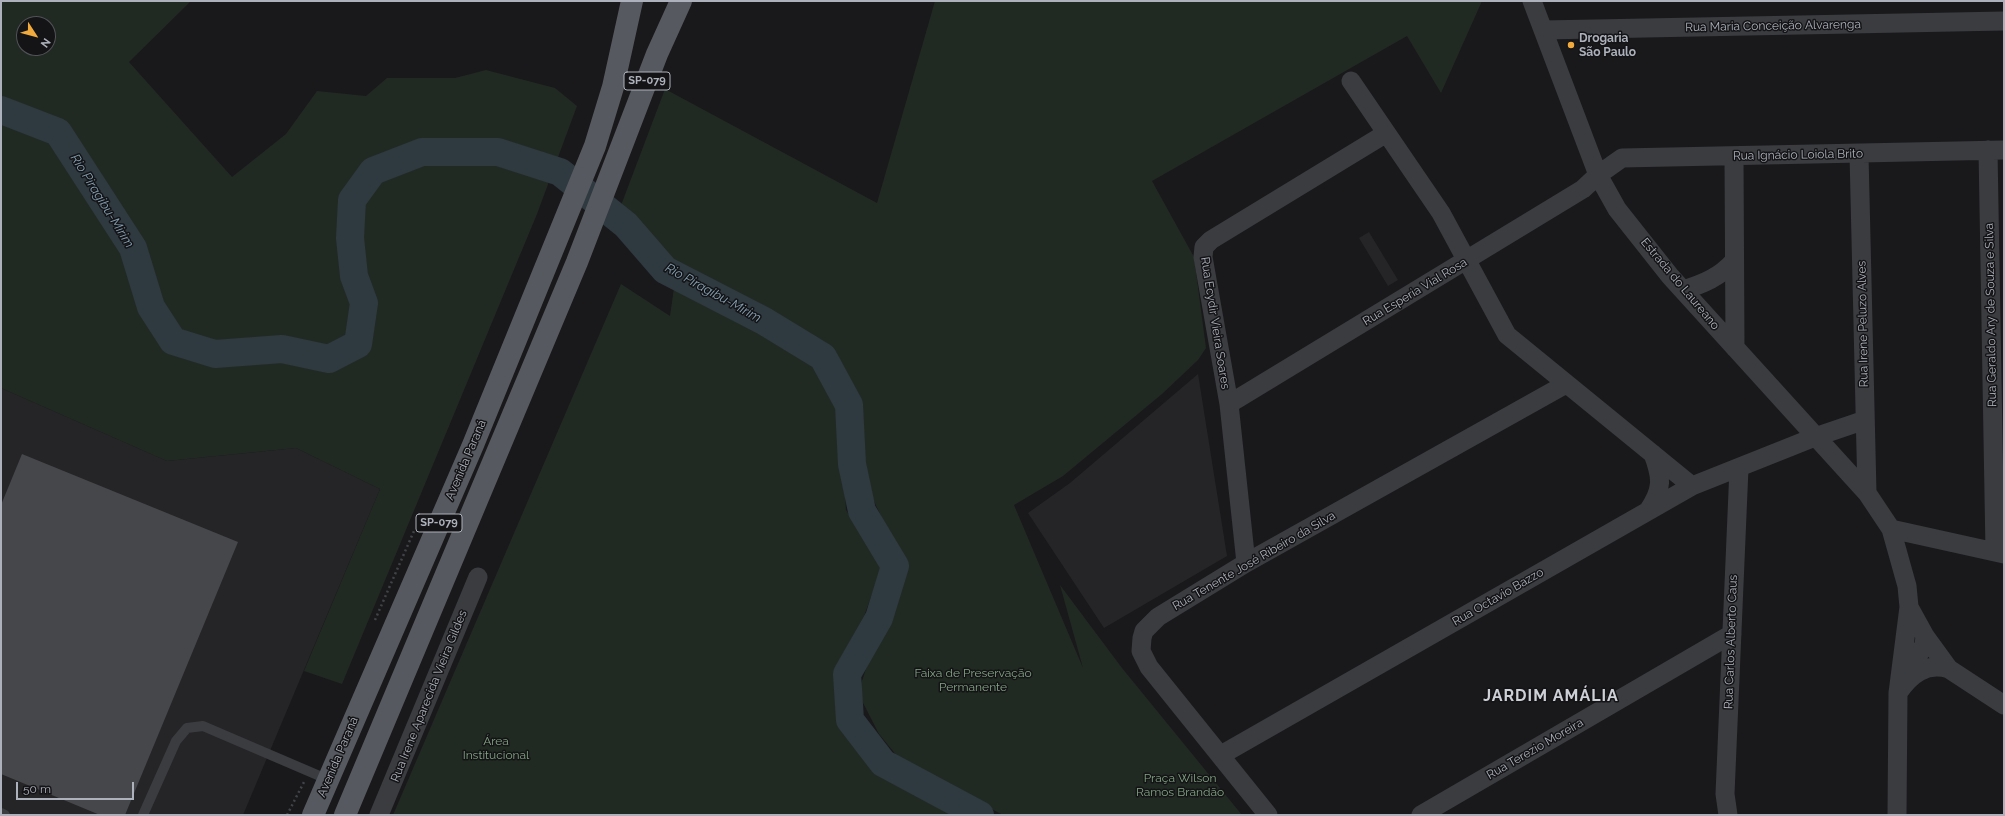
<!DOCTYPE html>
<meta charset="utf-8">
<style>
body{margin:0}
#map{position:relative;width:2005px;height:816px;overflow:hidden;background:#19191b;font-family:Raleway,sans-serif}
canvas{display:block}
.frame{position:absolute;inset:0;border:2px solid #acb1bb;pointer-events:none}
.north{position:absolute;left:16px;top:16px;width:40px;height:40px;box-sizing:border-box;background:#141416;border:1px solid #515358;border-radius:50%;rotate:126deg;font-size:11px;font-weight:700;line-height:16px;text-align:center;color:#acb1bb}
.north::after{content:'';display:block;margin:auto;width:14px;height:18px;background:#f0aa3d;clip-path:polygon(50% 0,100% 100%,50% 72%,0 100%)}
.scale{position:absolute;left:16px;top:782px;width:118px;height:18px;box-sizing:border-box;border:2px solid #acb1bb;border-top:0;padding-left:5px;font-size:12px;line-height:14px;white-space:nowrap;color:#acb1bb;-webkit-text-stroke:3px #141416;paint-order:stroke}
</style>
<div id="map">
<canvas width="2005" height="816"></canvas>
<div class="frame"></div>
<div class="north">N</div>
<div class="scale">50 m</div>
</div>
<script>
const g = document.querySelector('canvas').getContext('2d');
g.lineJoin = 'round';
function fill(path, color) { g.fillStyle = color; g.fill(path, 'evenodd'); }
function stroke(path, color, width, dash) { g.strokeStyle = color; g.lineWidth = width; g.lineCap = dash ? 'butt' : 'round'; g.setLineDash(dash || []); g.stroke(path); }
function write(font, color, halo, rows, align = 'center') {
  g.font = font + ' Raleway,sans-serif'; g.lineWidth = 3; g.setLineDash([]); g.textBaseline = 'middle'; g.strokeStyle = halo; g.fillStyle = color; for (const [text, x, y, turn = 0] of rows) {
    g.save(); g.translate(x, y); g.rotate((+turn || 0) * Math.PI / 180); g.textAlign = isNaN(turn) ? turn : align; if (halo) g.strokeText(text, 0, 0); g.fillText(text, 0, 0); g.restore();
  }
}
fill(new Path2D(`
 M1369 232 1398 280 1388 286 1359 238Z
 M1198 374 1227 556 1104 628 1028 513 1070 483Z
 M1 388 167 461 296 448 380 489 243 815H1Z`), '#252528');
fill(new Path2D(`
 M1 1H191L129 62 232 177 286 134 317 91 366 96 387 78H455L486 70 555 88 577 106 537 214 342 684 304 671 380 489 296 448 167 461 1 388ZM24 24H48V48H24Z
 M935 1H1482L1441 93 1407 36 1152 181 1194 257 1206 348 1198 360 1162 394 1063 476 1014 505 1083 668 1060 585 1122 668 1242 815H1003L902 762 879 734 858 693 872 651 904 571 892 540 868 488 855 400 836 352 791 324 674 260 620 208 665 89 877 203Z
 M675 281 765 332 817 367 839 409 846 510 883 565 864 616 835 668 838 718 863 755 887 780 952 815H393L621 284 670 316Z`), '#212a22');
stroke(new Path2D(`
 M1 110 58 132 133 248 151 307 173 341 215 354 282 349 329 359 358 344 364 303 354 276 350 238 352 200 373 171 422 152H498L560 172 626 225 665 270 764 321 823 357 849 405 852 464 862 511 895 566 879 618 847 674 850 720 883 763 980 815`), '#2f3940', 28);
fill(new Path2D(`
 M22 454 238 542 125 815H100L1 774V505Z`), '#46474b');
stroke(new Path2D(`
 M375 620 414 531
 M287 815 304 782`), '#404347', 2.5, [2, 3]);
stroke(new Path2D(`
 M1 813 5 815
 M143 815 176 741 187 728 203 726 329 780`), '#3a3c40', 10);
stroke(new Path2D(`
 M1532 1 1598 175 1617 209 1670 276 1867 493 1891 529 1907 586 1909 607 1898 693 1897 815
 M1543 30 2004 21
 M1351 81 1441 213 1507 335 1692 486
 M1988 150 1995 552
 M1859 154 1867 493
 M1734 156 1735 348
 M1683 290C1703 284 1720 277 1734 261
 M1229 404 1583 189 1598 175 1622 158 2004 150
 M1648 511C1663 489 1662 478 1653 454
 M1891 529 2004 554
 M1246 563 1229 404 1203 257 1204 247 1211 240 1385 134
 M1909 607 1925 636 1949 669
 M1905 679 1924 645 1925 636
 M1898 693C1910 675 1926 662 1949 669L2004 705
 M1221 755 1692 486 1815 437 1865 420
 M379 815 478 577
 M1268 815 1149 667 1141 651 1142 638 1144 631 1158 617 1246 563 1566 384
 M1421 815 1732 634
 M1728 815 1725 794 1739 468`), '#3a3c40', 19);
stroke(new Path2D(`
 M313 815 473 445 595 146 613 87 632 1
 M345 815 577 262 657 54 681 1`), '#56595f', 22);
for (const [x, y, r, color] of [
 [1571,45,4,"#f0aa3d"]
]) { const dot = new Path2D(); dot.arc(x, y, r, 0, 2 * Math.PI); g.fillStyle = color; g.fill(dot); stroke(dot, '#141416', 1.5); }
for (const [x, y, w] of [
 [647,81,46],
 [439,523,46]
]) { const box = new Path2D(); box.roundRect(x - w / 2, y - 9, w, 18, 3); g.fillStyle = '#141416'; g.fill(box); stroke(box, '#acb1bb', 1); }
write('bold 11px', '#acb1bb', null, [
 ["SP-079",647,81],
 ["SP-079",439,523]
]);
write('12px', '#acb1bb', '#141416', [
 ["Rua Maria Conceição Alvarenga",1773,26,-1],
 ["Rua Ignácio Loiola Brito",1798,155,-1],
 ["Estrada do Laureano",1680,284,50],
 ["Rua Esperia Vial Rosa",1415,292,-31],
 ["Rua Geraldo Ary de Souza e Silva",1991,315,-91],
 ["Rua Ecydir Vieira Soares",1215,323,81],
 ["Rua Irene Peluzo Alves",1863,324,-91],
 ["Avenida Paraná",466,460,-67],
 ["Rua Tenente José Ribeiro da Silva",1254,561,-30],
 ["Rua Octavio Bazzo",1498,597,-30],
 ["Rua Carlos Alberto Caus",1731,642,-88],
 ["Rua Irene Aparecida Vieira Gildes",429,696,-68],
 ["Rua Terezio Moreira",1535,749,-30],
 ["Avenida Paraná",338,757,-67]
]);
write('bold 12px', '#acb1bb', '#141416', [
 ["Drogaria",1579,38],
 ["São Paulo",1579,52]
], 'left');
write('12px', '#83a584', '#141416', [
 ["Faixa de Preservação",973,673],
 ["Permanente",973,687],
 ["Área",496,741],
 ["Institucional",496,755],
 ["Praça Wilson",1180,778],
 ["Ramos Brandão",1180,792]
]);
write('italic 13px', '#84a1b5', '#141416', [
 ["Rio Piragibu-Mirim",102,201,58],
 ["Rio Piragibu-Mirim",713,293,29]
]);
g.letterSpacing = '1px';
write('bold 16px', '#cdd0d7', '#141416', [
 ["JARDIM AMÁLIA",1551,696]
]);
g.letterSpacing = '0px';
</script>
